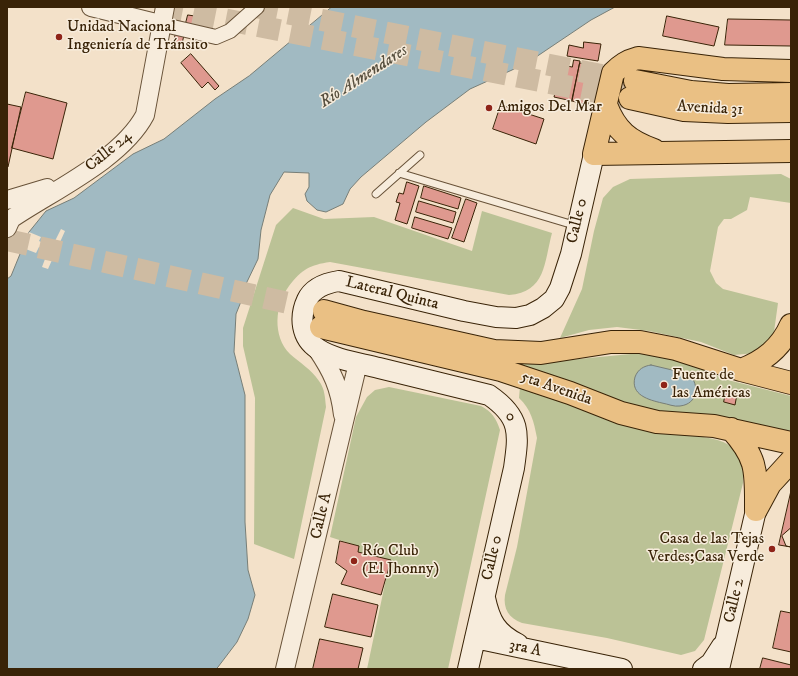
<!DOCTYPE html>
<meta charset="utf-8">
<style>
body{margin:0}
#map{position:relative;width:798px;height:676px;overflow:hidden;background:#f3e1c9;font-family:"IM FELL DW Pica",serif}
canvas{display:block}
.frame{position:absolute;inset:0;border:8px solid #392307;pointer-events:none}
</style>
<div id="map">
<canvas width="798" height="676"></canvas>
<div class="frame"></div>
</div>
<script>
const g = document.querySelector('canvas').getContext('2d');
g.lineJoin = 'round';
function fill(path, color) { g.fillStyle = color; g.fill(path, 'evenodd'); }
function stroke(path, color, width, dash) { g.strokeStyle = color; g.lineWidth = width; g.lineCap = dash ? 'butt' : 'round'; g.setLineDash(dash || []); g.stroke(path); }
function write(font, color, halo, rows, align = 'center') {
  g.font = font + ' "IM FELL DW Pica",serif'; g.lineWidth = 3; g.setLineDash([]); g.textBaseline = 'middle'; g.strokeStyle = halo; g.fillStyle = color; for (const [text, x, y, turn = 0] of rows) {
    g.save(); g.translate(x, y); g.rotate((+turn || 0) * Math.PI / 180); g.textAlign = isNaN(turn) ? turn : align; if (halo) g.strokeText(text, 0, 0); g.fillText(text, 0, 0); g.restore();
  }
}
fill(new Path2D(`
 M781 174 791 179V203L750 197 747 210 731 219H724L718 227 710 271 716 283 723 289 778 303 774 332 767 344 755 353 734 355 701 342 649 331 617 327 589 330 560 338 582 289 594 231 603 198 613 187 630 179Z
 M293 208 324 219 374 217 472 251 482 211 552 233C544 263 546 292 509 295L330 262C310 265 302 269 289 286 275 305 272 336 290 354 300 363 311 369 319 381 325 389 325 398 326 407L294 559 254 544 255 398 243 346V328L276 225Z
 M641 353 682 362 728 380 791 396V431L724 418 649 411 513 362 558 361Z
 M520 386C574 402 628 417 682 433 697 437 716 437 729 445 742 454 744 468 743 483L704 640 695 651 681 655 607 638 522 623C509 618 503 609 505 595L517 547 537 438C534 422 531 409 519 398Z
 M389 387 481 406C492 412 496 418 500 430L448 669H367L390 560 358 552V546L330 537 356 417 367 397 375 390Z`), '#bbc296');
const water = new Path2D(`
 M332 7H615L591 20 536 57 512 70 470 89 426 122 361 177 350 189 343 204 326 212 317 210 307 201 305 194 309 187V173L284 172 270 195 261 230 258 259 245 286 244 294 236 314 234 352 245 395V522L248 570 255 595 248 619 237 642 218 667 216 669H7V279L11 276 29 232 46 211 74 198 133 154 164 139 215 99 249 76Z
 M651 365 689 374C700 385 698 404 680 406 674 407 668 404 662 403 649 400 630 395 635 377 638 369 644 366 651 365Z`);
fill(water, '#a1bac2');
stroke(water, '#777e77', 1);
fill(new Path2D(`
 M61 229 65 231 48 269 42 267 48 251 39 247 36 253 23 248 29 232 41 237 39 241 52 247Z`), '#f3e1c9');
const building = new Path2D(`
 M188 15 201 17 199 26 186 23Z
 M667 16 719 27 714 46 663 36Z
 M728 19 791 20V46L725 45Z
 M176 33 184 35 181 48 173 46Z
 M584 42 601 44 598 61 567 56 569 45 583 48Z
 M191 54 219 86 215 90 208 82 202 88 181 63Z
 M574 60 580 61 572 101 554 97 562 65 572 67Z
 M580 63 596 67 588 105 572 101Z
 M26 92 67 103 53 159 12 148Z
 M7 104 21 107 8 167H7Z
 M501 105 544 119 536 144 493 129Z
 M407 182 419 186 407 224 395 220 400 203 396 202 399 193 403 194Z
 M424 186 461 198 458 209 421 198Z
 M466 199 477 203 464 242 452 238Z
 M419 201 456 212 453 223 416 212Z
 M415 217 452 228 448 239 412 228Z
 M726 392 737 394 735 405 724 402Z
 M791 491V547L779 545Z
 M791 528V547L786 546 782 536Z
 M340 541 359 546 358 552 391 560 381 595 341 584 347 571 336 563Z
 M333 594 378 605 371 637 325 627Z
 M781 611 791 613V652L773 648Z
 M320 639 363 648 358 669H313Z
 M763 658 791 665V669H760Z`);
fill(building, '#df998f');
stroke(building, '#392307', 1);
stroke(new Path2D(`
 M161 7 627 98
 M256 7 631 81`), '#cebba2', 22, [22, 11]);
stroke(new Path2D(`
 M7 240 324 311`), '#cebba2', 22, [22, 11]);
const service = new Path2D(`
 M399 173 577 226
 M376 194 420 155`);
const minor = new Path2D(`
 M160 24 216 37 230 31 257 7`);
const tertiary = new Path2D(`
 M91 7 160 24
 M7 200 47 188
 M7 228 11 219C52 191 121 160 145 115L165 7
 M317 349C332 371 340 388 343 415
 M285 669 358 363`);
const secondary = new Path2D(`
 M485 598C490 621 496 633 518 644
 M475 638 622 669
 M468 669 514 468C519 433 521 417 489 395 453 386 416 377 379 368 360 363 335 360 318 349 301 338 299 317 307 300 313 287 326 283 339 281L464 311 496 317 516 318 530 315 543 308 554 299 560 288 571 254 594 154
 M703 669 711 663 722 646
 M719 669 756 510`);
const primary = new Path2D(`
 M791 71 723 69 638 58C627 61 621 65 613 73L594 154 791 151
 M635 81 691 92 728 95 791 94
 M630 98 684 110 728 112 791 111
 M606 105C616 131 629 141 654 150`);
const trunk = new Path2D(`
 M324 311 364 322 494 351 541 353 611 342H640L676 349 741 370 791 383
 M321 327 501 370 570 393 621 413 657 422 714 426 791 443
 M741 370C764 361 781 348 791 325
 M731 429C758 459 756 471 756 510
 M757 508 770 484 791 461`);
stroke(service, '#685238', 9);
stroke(minor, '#685238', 16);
stroke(tertiary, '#685238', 20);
stroke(secondary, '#392307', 22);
stroke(primary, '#392307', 24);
stroke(trunk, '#392307', 24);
stroke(service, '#f7ecdc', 7);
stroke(minor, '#f7ecdc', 14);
stroke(tertiary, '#f7ecdc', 18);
stroke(secondary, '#f7ecdc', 20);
stroke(primary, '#eac084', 22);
stroke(trunk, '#eac084', 22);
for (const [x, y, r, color] of [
 [59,37,4,"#8f2418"],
 [489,108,4,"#8f2418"],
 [664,385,4,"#8f2418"],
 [772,549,4,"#8f2418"],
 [354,561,4,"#8f2418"]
]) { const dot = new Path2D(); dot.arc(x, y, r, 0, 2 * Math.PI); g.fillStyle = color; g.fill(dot); stroke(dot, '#f7ecdc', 1.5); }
write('16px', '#392307', '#f7ecdc', [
 ["Unidad Nacional",67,28],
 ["Ingeniería de Tránsito",67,46],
 ["Amigos Del Mar",497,108],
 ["Fuente de",672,376],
 ["las Américas",672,394],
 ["Casa de las Tejas",764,540,"right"],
 ["Verdes;Casa Verde",764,558,"right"],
 ["Río Club",362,552],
 ["(El Jhonny)",362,570]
], 'left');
write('16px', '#392307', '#f7ecdc', [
 ["Avenida 31",710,109,3],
 ["Calle 24",109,152,-39],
 ["Calle 0",578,221,-77],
 ["Lateral Quinta",392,294,14],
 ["5ta Avenida",556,389,19],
 ["0",510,417,63],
 ["Calle A",322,516,-77],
 ["Calle 0",493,558,-77],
 ["Calle 2",735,601,-77],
 ["3ra A",525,649,12]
]);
write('italic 17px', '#58503f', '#f7ecdc', [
 ["Río Almendares",364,77,-33]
]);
</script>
